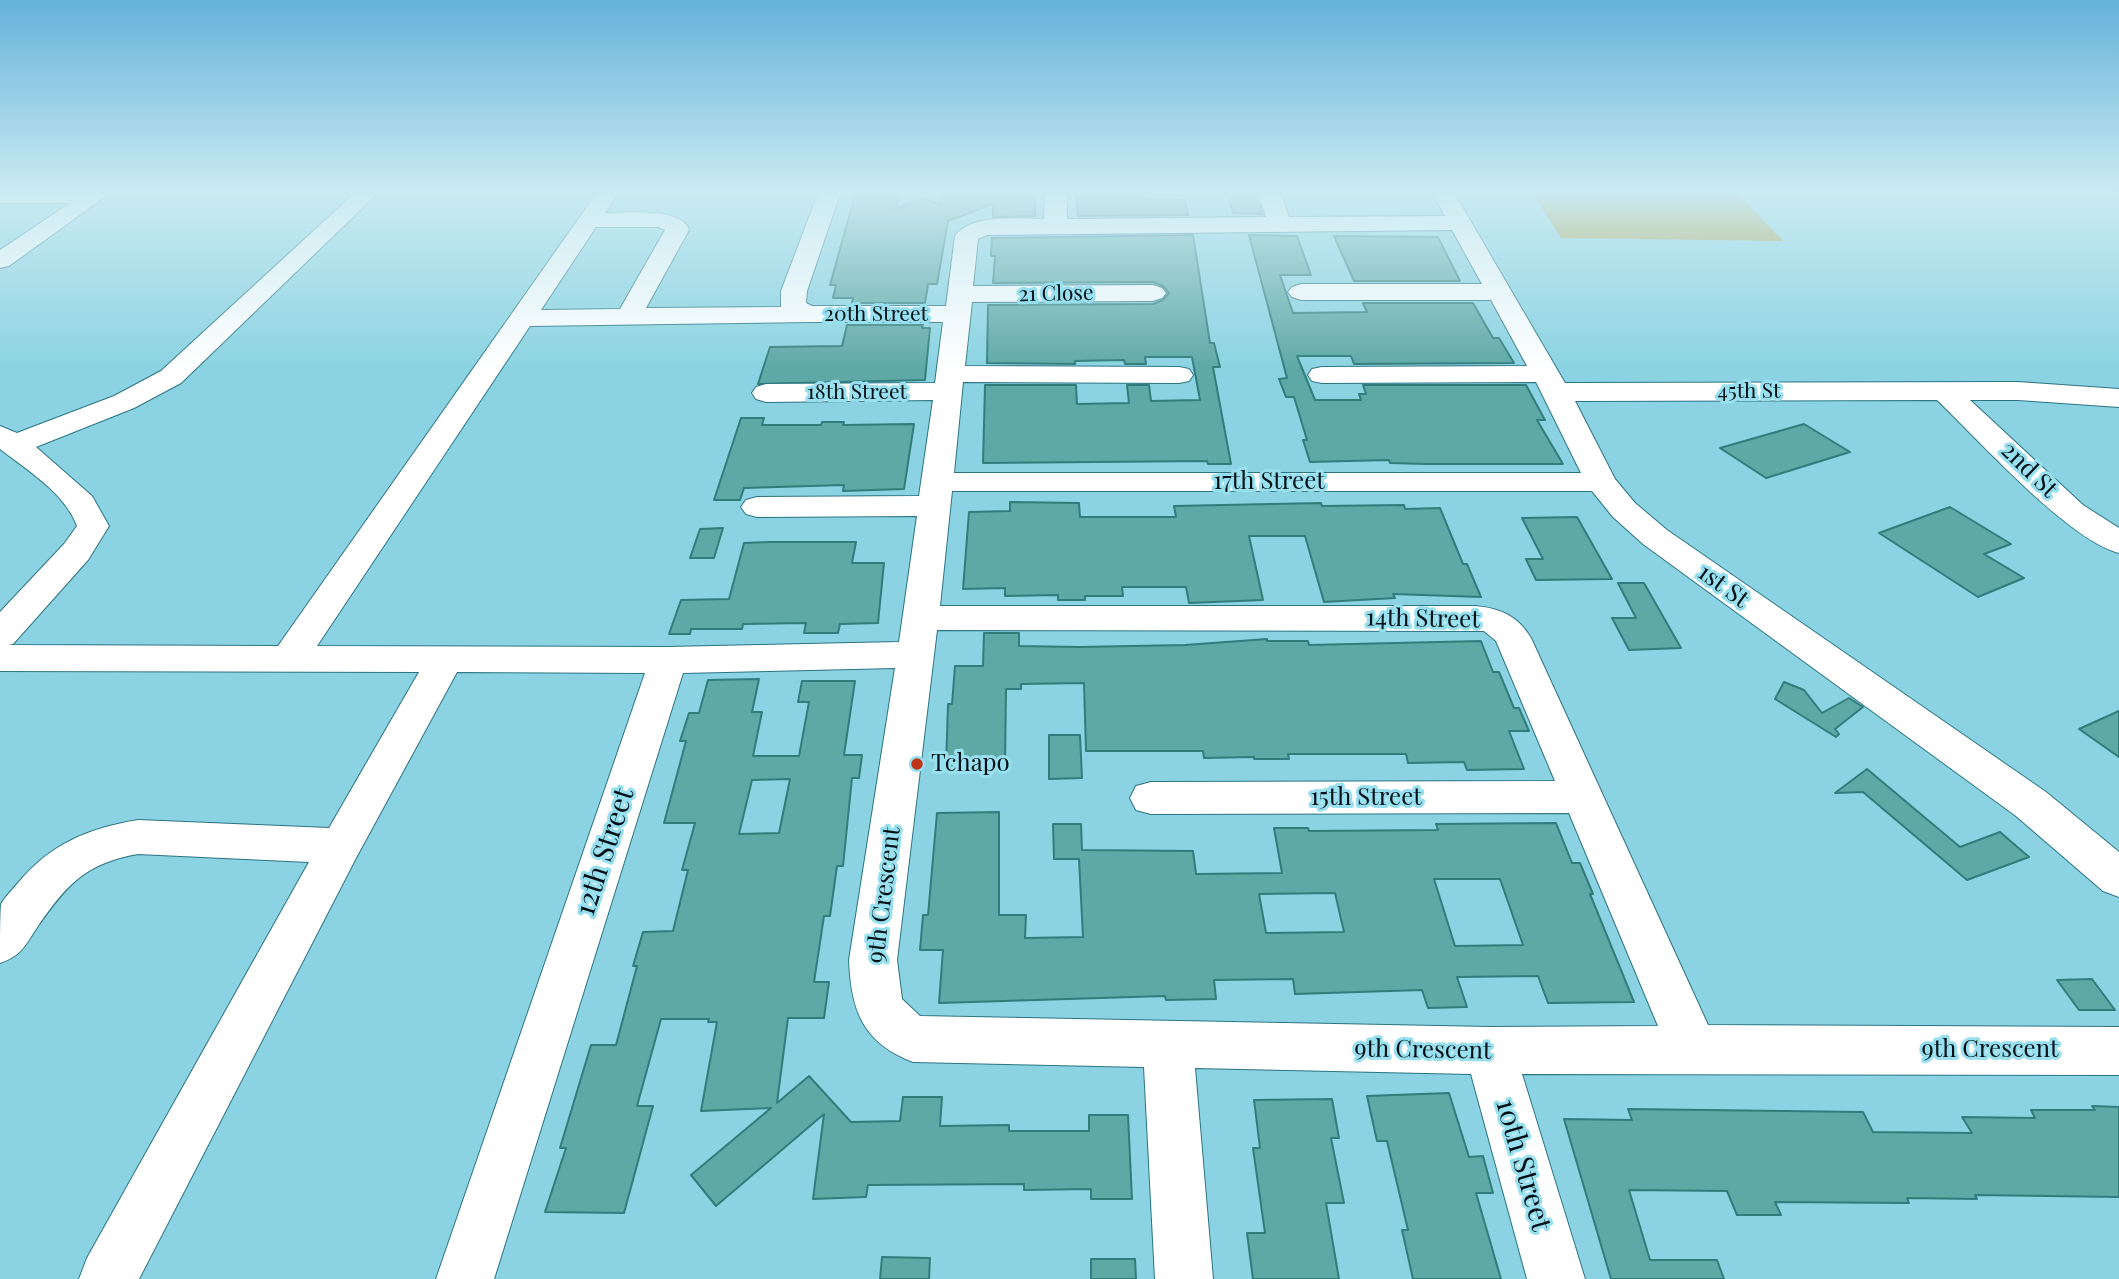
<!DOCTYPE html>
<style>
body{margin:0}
canvas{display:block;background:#8bd3e2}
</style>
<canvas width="2119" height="1279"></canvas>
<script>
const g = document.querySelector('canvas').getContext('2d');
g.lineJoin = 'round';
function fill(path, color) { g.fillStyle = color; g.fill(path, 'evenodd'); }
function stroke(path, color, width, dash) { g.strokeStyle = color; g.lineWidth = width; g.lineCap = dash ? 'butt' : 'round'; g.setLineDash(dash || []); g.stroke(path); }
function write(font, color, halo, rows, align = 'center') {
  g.font = font + ' "Playfair Display",serif'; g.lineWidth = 6; g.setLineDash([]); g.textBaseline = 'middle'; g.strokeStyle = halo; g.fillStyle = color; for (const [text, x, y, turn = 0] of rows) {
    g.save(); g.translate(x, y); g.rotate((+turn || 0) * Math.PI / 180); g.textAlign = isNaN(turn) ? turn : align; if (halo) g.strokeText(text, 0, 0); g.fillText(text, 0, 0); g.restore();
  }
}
fill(new Path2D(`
 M1531 191H1735L1783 241 1561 238Z`), '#b1942f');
const building = new Path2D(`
 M1226 191H1256L1262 214 1233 213Z
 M855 195 899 196 896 208 925 198 940 205 942 195H1012L1009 198H1035V216L993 217V204L948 221 937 284H928L925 303H852L853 298H833L836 285H830Z
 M1076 196 1185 200 1188 215 1078 216Z
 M1193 235 1210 343H1214L1220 367H1213L1231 464H1208L1207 461 983 463 985 385H1076L1077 404 1129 403 1127 385H1149L1151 401 1200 400 1192 357H1145L1146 364H1125L1124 360 1075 361V364L987 363 988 305 1153 304 1163 300 1169 293 1163 286 1153 282 993 283 995 256H991L992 238Z
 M1249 235 1297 236 1311 275H1280L1293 313 1367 312 1363 303H1473L1493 338H1499L1514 363 1354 364 1351 356H1297L1315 400H1361L1359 394H1366L1363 385H1526L1545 420H1537L1563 464H1426L1390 463 1389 460 1310 462 1303 440H1307L1294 397H1286L1279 379 1287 378Z
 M1334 236 1438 237 1460 281H1354Z
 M847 325H923L922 328H930L925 380 758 384 770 347 842 346Z
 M741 418H764L762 425H821L822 422H844L843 425 914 424 904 489 843 491 844 485 744 488 740 500H714Z
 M1804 424 1850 452 1766 478 1720 448Z
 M1010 502 1079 503 1080 517H1176L1174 506 1321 503 1322 506 1404 505 1405 509 1440 508 1463 564H1467L1481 597 1393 594 1395 598 1324 602 1305 536H1249L1263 600 1189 603 1186 587H1122L1123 596H1085V600H1058V595L1005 596V588L963 589 969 512 1010 511Z
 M1950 507 2011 544 1984 554 2024 578 1978 597 1879 533Z
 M1577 517 1612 579 1536 580 1526 559H1543L1522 518Z
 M723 528 714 558H690L700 529Z
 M769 542H856L852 563H884L878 623 840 624 838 633H804L806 623 743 624 742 629H691L690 634H669L681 600 729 599 744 543Z
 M1618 583H1644L1681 648 1629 650 1612 618H1636Z
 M984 633H1019V646L1079 647 1185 645 1267 639V641H1308L1309 645 1481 641 1493 672H1499L1514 708H1519L1529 731H1509L1524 769 1467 770 1464 762 1408 763 1406 754H1288L1289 759H1254V757L1204 758 1203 751H1086L1084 683 1021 684V689H1006L1005 767H946L948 704H952L955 666H983Z
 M759 679 752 712H762L753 756H799L809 702H798L802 681H855L844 755H862L859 778H852L843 866H837L830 916H824L814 982H829L824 1018H788L777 1103 809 1076 851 1122 900 1121 903 1097H942L940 1126 1009 1125V1131H1089V1115H1128L1132 1199H1091V1189L1024 1190V1184L868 1185 866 1197 813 1199 824 1114 716 1206 691 1175 771 1108 701 1111 717 1022H708L709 1019H661L637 1106H653L624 1213 545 1212 566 1148H560L591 1045H616L637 966H633L643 932 673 931 688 870H682L695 823H664L686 741H680L689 713H699L708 680ZM790 779 779 833 739 834 752 780Z
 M1784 682 1804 690 1822 713 1849 698 1863 707 1835 729 1839 734 1836 737 1775 699Z
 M2119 711V757L2079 729Z
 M1049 735H1080L1082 778 1049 779Z
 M1867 769 1960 847 2000 832 2029 857 1967 880 1863 792 1835 793Z
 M999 812V915H1026L1025 938 1083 937 1079 859H1054L1053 824H1081L1082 850 1193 851 1196 874 1282 873 1274 828H1308L1309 831 1438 830 1436 824 1556 823 1572 863H1580L1593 894H1590L1634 1002 1548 1003 1538 976 1457 977 1467 1007 1428 1008 1422 990 1295 994 1293 979 1214 980 1216 999 1166 1000 1165 996 939 1003 943 950H920L923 915H928L937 813ZM1434 879H1500L1523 945 1455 946ZM1335 893 1344 932 1266 933 1259 894Z
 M2092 979 2115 1010H2079L2057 980Z
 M1449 1093 1469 1157 1483 1156 1493 1193H1476L1501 1279H1413L1402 1230H1408L1387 1141H1377L1367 1096Z
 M1332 1099 1339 1138H1331L1344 1203H1326L1339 1279H1253L1247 1233H1265L1253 1148H1260L1254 1100Z
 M2092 1106 2119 1107V1197L1975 1195 1977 1199 1907 1198 1909 1203 1775 1202 1781 1215H1737L1727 1191 1629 1190 1650 1260H1717L1724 1279H1611L1564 1119 1632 1120 1628 1109 1863 1112 1873 1132 1972 1133 1962 1117 2035 1118 2031 1110H2095Z
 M882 1257 930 1258 929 1279H880Z
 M1091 1259H1135L1136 1279H1091Z`);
fill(building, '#5ea8a6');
stroke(building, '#317d7b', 2);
const minor = new Path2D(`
 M0 191H113L9 266 0 268V250L70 203H0Z
 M357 191H380L181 383 134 408 36 447 92 496 109 526 88 560 13 644 8 645 278 646 598 191H620L605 213C625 213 683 207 689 230L646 308 781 307V291L819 191H841L807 291 806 303 812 306H946L955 236C972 213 1019 219 1044 219L1045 191H1067V219L1266 217 1258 191H1280L1289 217 1445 216 1431 191H1453L1565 383 2018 382 2119 389V407L2018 400H1970L2083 505 2119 528V553C2068 540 1978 439 1937 400L1575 401 1615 479 1635 503 1667 530 2046 792 2119 852V897L2103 891 2016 816 1643 544 1613 517 1592 491H952L940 606H1475C1500 608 1518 616 1531 638L1708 1025 2119 1027V1075L1522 1074 1585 1279H1527L1471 1074 1195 1068 1213 1279H1155L1144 1067 913 1062C863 1043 851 1011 849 960L895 668 683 673 494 1279H436L645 673 457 672 356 858 139 1279H79L87 1258 309 862 138 854C86 863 67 884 38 926 25 945 23 955 0 963 0 950 0 915 1 904 5 897 12 890 18 883 50 844 89 828 138 820L329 828 419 672 0 671V612L64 544 77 526C65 493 27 470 0 449V426L17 433 114 396 161 371ZM596 227H658L665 230 620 309 541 310ZM1452 230 1482 284H1301L1292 287 1288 292 1292 297 1301 300H1491L1527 366 1322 367 1312 369 1308 375 1312 381 1322 383 1536 382 1581 473H954L963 382 1179 383 1189 381 1193 375 1189 369 1179 367 965 366 972 302 1153 301 1162 298 1166 293 1162 288 1153 285 973 286 978 239 987 235ZM811 322H943L935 383 766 384 756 387 752 393 756 399 766 402 933 400 919 496 757 497 746 500 741 507 746 514 757 517 917 516 899 642 668 647 317 646 530 326ZM937 630 1484 631 1496 641 1555 781 1151 782 1136 786 1130 798 1136 810 1151 814 1569 813 1658 1026 1490 1027 920 1016 902 999 897 960Z`);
stroke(minor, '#2b7483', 2);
fill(minor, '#fff');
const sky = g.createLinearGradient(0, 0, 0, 370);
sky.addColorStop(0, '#64b2da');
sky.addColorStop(0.52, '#cbebf2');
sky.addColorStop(1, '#cbebf200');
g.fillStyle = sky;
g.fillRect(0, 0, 2119, 370);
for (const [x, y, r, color] of [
 [917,764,7,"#bf3419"]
]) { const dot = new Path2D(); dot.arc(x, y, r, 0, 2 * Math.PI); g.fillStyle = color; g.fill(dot); stroke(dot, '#98e0f0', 2.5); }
write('21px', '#001014', '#98e0f0', [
 ["21 Close",1056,294,-1],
 ["20th Street",876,314],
 ["45th St",1749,391],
 ["18th Street",857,392]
]);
write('24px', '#001014', '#98e0f0', [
 ["2nd St",2029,470,44],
 ["17th Street",1269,482],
 ["1st St",1723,586,36],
 ["14th Street",1423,619,1],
 ["15th Street",1366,798],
 ["9th Crescent",884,895,-83],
 ["9th Crescent",1423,1050,1],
 ["9th Crescent",1990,1050]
]);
write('24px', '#001014', '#98e0f0', [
 ["Tchapo",931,764]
], 'left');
write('28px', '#001014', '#98e0f0', [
 ["12th Street",605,852,-72],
 ["10th Street",1523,1165,74]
]);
</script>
